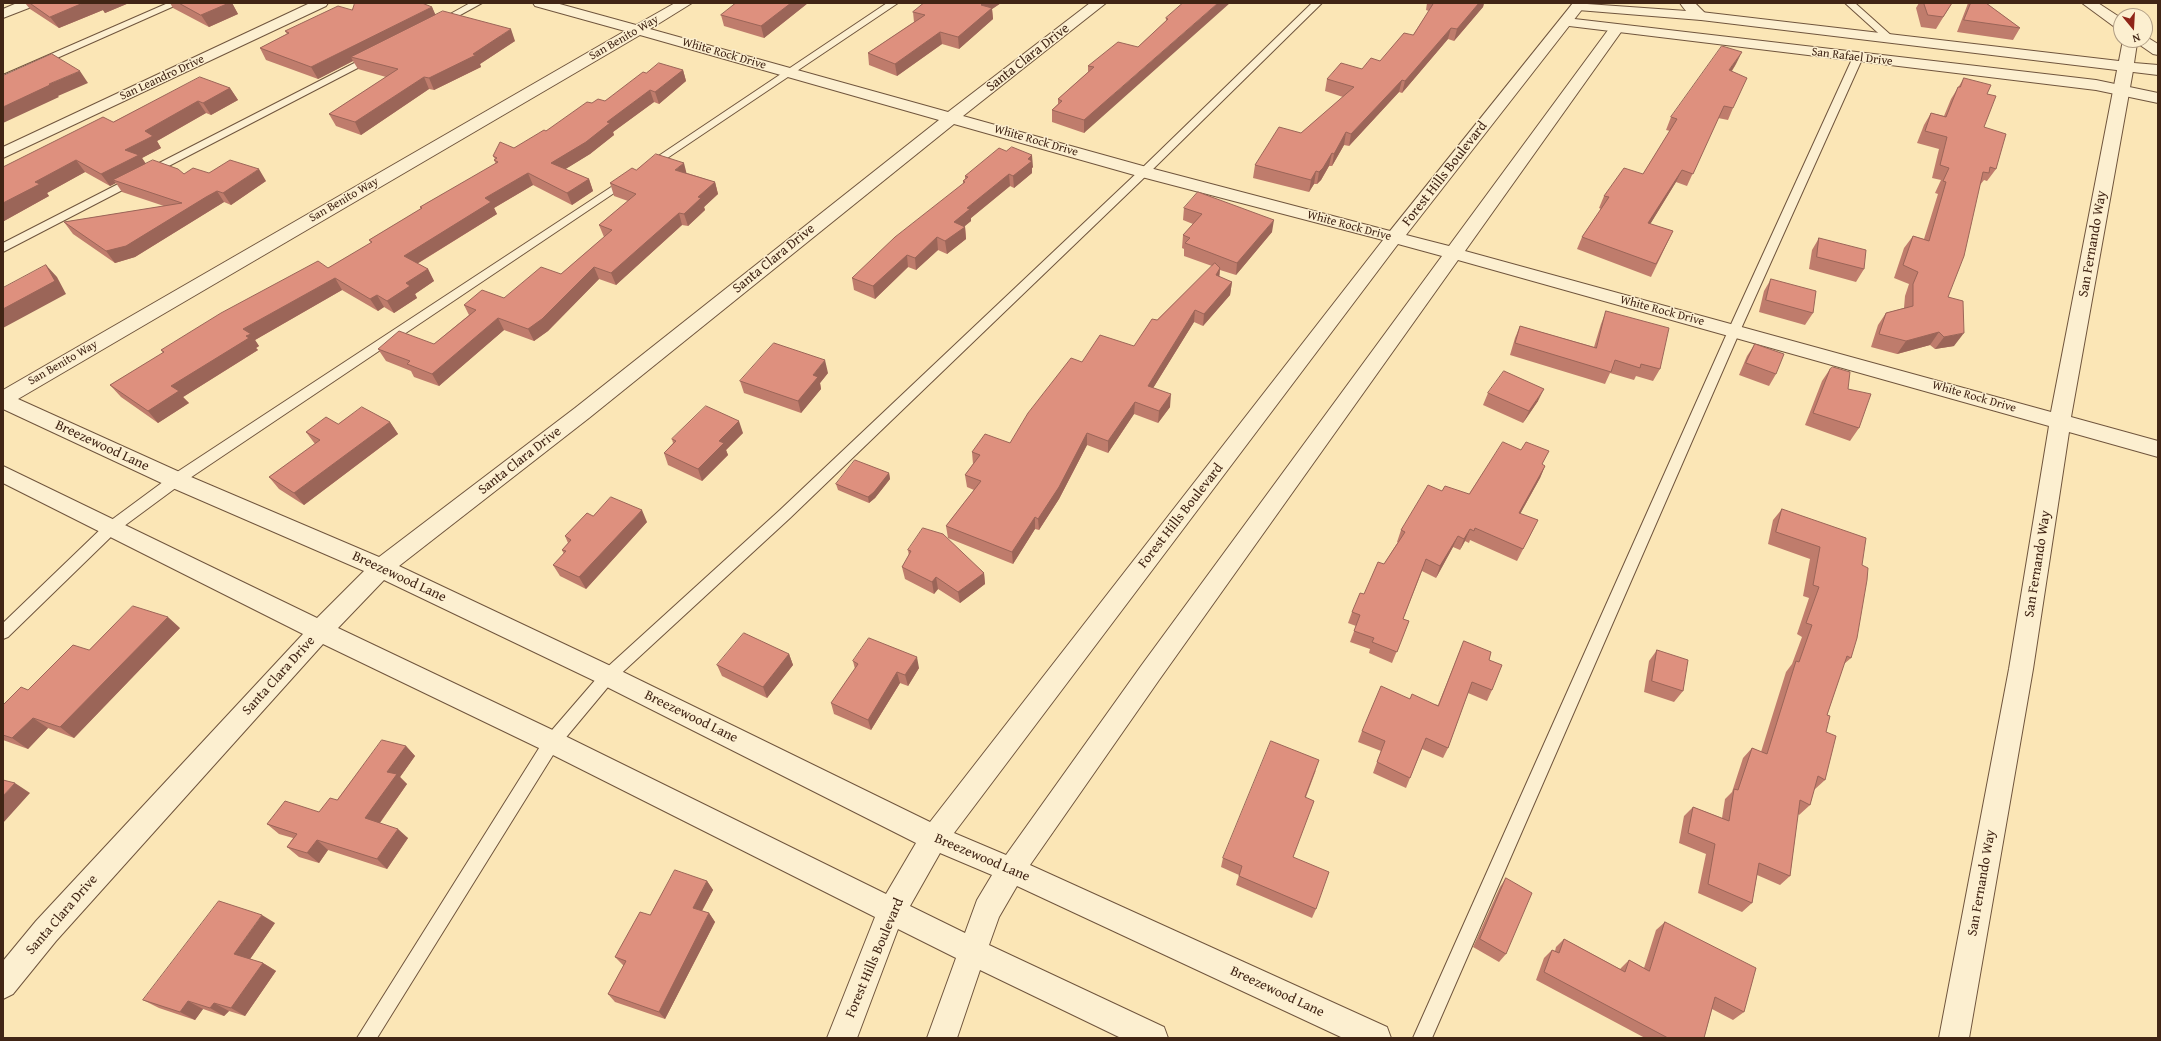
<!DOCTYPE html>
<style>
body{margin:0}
#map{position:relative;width:2161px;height:1041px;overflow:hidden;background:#fbe6b6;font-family:"Gentium Book Plus",serif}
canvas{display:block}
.frame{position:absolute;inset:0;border:4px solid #412515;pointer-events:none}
.north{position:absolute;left:2113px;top:8px;width:40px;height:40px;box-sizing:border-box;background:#fcefd0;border:1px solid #b19e85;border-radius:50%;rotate:162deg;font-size:11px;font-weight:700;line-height:16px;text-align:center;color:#412515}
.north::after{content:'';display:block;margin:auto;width:14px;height:18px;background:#8f2418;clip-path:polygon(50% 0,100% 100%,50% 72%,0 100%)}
</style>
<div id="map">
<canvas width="2161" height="1041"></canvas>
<div class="frame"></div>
<div class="north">N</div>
</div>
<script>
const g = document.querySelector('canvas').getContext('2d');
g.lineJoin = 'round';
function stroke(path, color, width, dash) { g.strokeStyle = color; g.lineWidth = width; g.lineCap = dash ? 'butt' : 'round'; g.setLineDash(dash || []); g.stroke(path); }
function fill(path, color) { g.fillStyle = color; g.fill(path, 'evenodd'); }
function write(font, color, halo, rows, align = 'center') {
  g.font = font + ' "Gentium Book Plus",serif'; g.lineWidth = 3; g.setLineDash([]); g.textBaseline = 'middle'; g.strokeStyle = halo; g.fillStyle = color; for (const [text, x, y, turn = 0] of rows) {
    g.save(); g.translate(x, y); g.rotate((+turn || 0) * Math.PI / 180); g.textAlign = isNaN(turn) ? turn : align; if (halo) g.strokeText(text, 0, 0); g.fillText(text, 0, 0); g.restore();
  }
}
const service = new Path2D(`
 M168 3H181L3 82V75Z
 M470 3H482L442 25 439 26 434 23Z
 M887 3H898L651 169H643L642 167Z
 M1312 3H1322L1148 174 790 518 613 681 558 747 377 1038H357L546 737 603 671 780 510 1140 170Z
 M1845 3H1855L1893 37V41H1887Z
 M372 54 375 55V59L3 252V243Z
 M1858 54 1863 57 1740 331 1432 1038H1413L1728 331 1853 57Z
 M628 176 633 179 632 181 181 484 116 532 8 637 3 639V623L106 524 171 476Z`);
const minor = new Path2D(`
 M17 3H36L34 6 3 18V9Z
 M310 3H328L326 6 3 158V147Z
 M533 3H556L636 25 675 3H692L650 29 948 112 1090 3H1106L963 116 1150 168 1390 231 1573 3H1587L1406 235 1449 246 1611 26H1621L1623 29 1621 32 1465 251 2051 412 2118 65 2121 62H2131L2134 65 2071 417 2158 441V457L2069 432 2033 669 1969 1038H1939L2009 669 2049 426 1458 260 1159 680 1030 865 1387 1027 1391 1038H1343L1017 886 999 917 989 945 1164 1027 1168 1038H1121L980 970 957 1038H927L956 958 898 929 857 1038H827L875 917 543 750 323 644 56 941 13 994 3 999V961L36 921 303 634 3 483V466L317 618 364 571 168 486 3 409V390L625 31 535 6ZM640 35 939 120 575 408 379 557 184 474 18 399ZM954 124 1138 176 1383 240 930 822 617 669 399 566 589 418ZM1398 244 1442 256 1141 666 1006 855 954 833ZM384 580 599 683 916 843 886 894 561 734 338 628ZM940 853 992 875 977 900 965 933 910 906Z
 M1680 3H1695L1708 16 1706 19C1695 22 1686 12 1680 3Z`);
const tertiary = new Path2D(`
 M1573 3 1701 12 2119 61 2123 40H2145V36L2158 44V55L2153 54 2137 43 2134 63 2158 65V75L1701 20 1578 10 1573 9 1571 6Z
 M2082 3H2098L2121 18V29L2116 28Z
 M1566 18 2096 80 2158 93V103L2096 90 1561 25 1559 22 1561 19Z`);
stroke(service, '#70553d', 2);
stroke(minor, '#70553d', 2);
stroke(tertiary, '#70553d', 2);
fill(service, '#fcefd0');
fill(minor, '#fcefd0');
fill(tertiary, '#fcefd0');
fill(new Path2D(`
 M25 3H129L105 13 103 10 59 28 30 9Z
 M170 3H232L238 14 209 27 173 8Z
 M736 3H808L764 38 724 26 721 15Z
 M924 3H1001L992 9 993 19 959 49 942 44 897 76 869 65 868 53 914 22 913 12Z
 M1183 3 1084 133 1052 122V110L1058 104V99L1088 72V66L1138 47 1166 21V18Z
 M1427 3H1484L1483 7 1454 41 1448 39 1402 93 1399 92 1349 146 1344 145 1332 166H1329L1321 180 1317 184H1314L1309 192 1253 178 1255 165 1301 133 1343 97 1325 91 1327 79 1362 69 1380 61 1413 35 1429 11 1426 10Z
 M1919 3H1952L1936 29 1921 27 1916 8Z
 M1968 3H1986L2020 28 2013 40 1957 32 1967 6Z
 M432 7 435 15 515 41 480 64 481 67 434 90 429 89 361 135 336 126 329 114 386 77 358 69 353 61 318 79 266 60 260 48 287 34 285 31 352 10Z
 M1736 64 1732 71 1733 108 1728 120 1718 118 1687 186 1676 182 1650 224 1673 231 1651 277 1577 249 1582 237 1601 209 1599 208 1604 196 1643 174 1670 131 1666 130 1671 117Z
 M683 70 686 81 659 104 654 102 613 132 614 135 590 154 565 169 589 179 593 191 572 205 533 185 494 208 497 214 417 264 428 269 434 281 415 294 417 298 394 313 384 307 378 311 342 290 255 340 259 346 256 348 258 350 183 397 189 403 158 423 121 397 110 385 163 353 161 350 328 268 371 243 369 240 421 209 420 207 496 164 494 160 495 159 493 156 514 148 546 131 592 103 605 101 646 73Z
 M1964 78 1987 94 1984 127 1996 169 1987 181 1984 180 1980 185 1948 297 1954 346 1935 349 1930 345 1897 354 1871 347 1878 325 1886 313 1904 308 1905 296 1909 284 1894 278 1904 248 1913 236 1924 239 1938 194 1935 193 1941 180 1932 178 1939 149 1917 143 1924 125 1931 113 1944 116 1951 99Z
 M230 88 238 100 211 115 206 113 157 141 161 148 142 158 146 164 184 174 209 173 266 181 231 205 224 202 135 257 115 263 73 234 64 222 164 206 122 192 116 183 110 186 85 172 47 193 49 196 4 221 3 220V167L113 122Z
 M1006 151 1033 167 1032 168V173L1014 188 1010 186 971 218V221L965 226 966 239 947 254 938 250 916 270 908 267 875 299 854 290 852 278 963 184V181L965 179V176Z
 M636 170 687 173 715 182 718 194 704 207 705 210 688 226 682 225 616 285 599 279 548 331 534 341 504 330 439 386 414 377 411 371 386 361 378 349 434 344 469 315 464 305 504 298 561 274 604 237 599 225 628 201 614 196 610 183Z
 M1184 208 1272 232 1236 275 1220 270 1219 277 1232 282 1230 295 1203 326 1194 322 1153 388 1170 407 1158 423 1134 414 1108 453 1087 445 1059 499 1039 530 1035 529 1013 564 948 538 946 526 974 490 967 487 965 475 973 464 972 452 1010 443 1082 362 1134 346 1157 320 1212 266 1184 256V249L1182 248 1183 235 1193 224 1183 220Z
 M1819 238 1864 269 1856 282 1809 269 1812 250Z
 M1771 279 1813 313 1805 325 1759 312 1764 291Z
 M1606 311 1660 369 1653 381 1636 376 1634 380 1610 373 1605 384 1510 355 1515 338 1520 326 1594 347 1601 324Z
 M1755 344 1776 374 1769 386 1739 375 1747 356Z
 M1830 369 1848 389 1859 428 1850 441 1805 425 1822 381Z
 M828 373 820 383 821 389 801 413 744 393 740 381Z
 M1488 393 1538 401 1523 423 1483 405Z
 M390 422 398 434 304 505 279 489 269 477 315 444 306 432 338 424Z
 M743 433 726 450 728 455 702 481 668 465 664 453 673 443 672 439Z
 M1542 465 1545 466 1540 478 1520 514 1538 520 1517 561 1470 540 1469 543 1465 541 1460 550 1453 547 1436 578 1422 571 1403 619 1409 621 1392 663 1369 653 1370 649 1350 642 1356 626 1348 623 1352 612 1384 564 1398 542H1397L1401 530 1442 491 1469 494Z
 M889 473 890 479 875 498 869 503 838 490 836 484Z
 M1782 509 1862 565 1851 658 1844 664 1827 715 1826 732 1825 780 1814 790 1810 805 1799 815 1798 814 1790 876 1780 885 1757 875 1752 903 1742 912 1698 893 1706 854 1679 843 1684 816 1693 807 1722 818 1725 799 1732 792 1743 758 1752 748 1761 752 1786 672 1792 664 1802 637 1797 634 1809 598 1803 596 1810 559 1768 544 1773 520Z
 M593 516 647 522 586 589 560 576 553 565 564 554 562 550 568 543 565 536Z
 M908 550 984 573 985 584 960 603 938 589 934 594 905 579 902 567 909 556Z
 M180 628 74 738 48 728 28 749 3 740V705L28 690 89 650Z
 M1464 641 1489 660 1492 690 1487 701 1468 693 1448 748 1443 758 1422 749 1410 778 1406 788 1373 773 1381 751 1358 742 1362 731 1410 699 1438 705 1459 653Z
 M1657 650 1683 691 1674 702 1644 692 1649 661Z
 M789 654 793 665 767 698 722 676 717 665Z
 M853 661 919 668 908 686 900 683 871 730 834 714 831 703 855 669Z
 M406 746 415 756 400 777 407 784 380 823 408 838 387 869 328 850 319 863 299 857 287 847 293 838 279 834 267 824 319 812 337 800Z
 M1316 770 1306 797 1293 857 1316 909 1312 918 1236 885 1239 875 1221 867 1223 858Z
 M1506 878V954L1499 962 1473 947 1500 887Z
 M707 881 713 890 702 911 709 913 715 922 665 1019 615 1002 608 994 624 966 615 957 650 915Z
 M1665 922 1744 1012 1733 1020 1712 1009 1704 1038H1645L1536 980 1544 958 1552 950 1555 951 1556 947 1564 939 1620 969 1629 960 1644 968 1656 930Z
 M275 923 250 959 263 963 276 971 245 1016 229 1011 224 1016 203 1009 195 1020 159 1008 143 1000Z`), '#bf7c6c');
fill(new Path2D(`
 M83 3H129L105 13 103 10 59 28 50 17Z
 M229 3H232L238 14 209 27 201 15Z
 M791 3H808L764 38 761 26Z
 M983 3H1001L992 9 993 19 959 49 958 37 981 5Z
 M1218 3H1230L1084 133V120Z
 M1479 3H1484L1483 7 1454 41 1457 29Z
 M432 7 437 18 351 57 353 61 318 79 311 67Z
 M1451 28 1448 39 1402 93 1405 81Z
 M511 29 515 41 480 64 481 67 434 90 429 78 473 54Z
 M940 32 942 44 897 76 895 64Z
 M1742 52 1736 64 1724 82 1729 70Z
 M683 70 686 81 659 104 655 92Z
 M80 71 88 83 58 96 59 97 3 123V107L49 84Z
 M424 77 429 89 361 135 355 122Z
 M1402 80 1399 92 1349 146 1351 134Z
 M230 88 238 100 211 115 203 103Z
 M650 90 654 102 613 132 614 135 590 154 556 175 551 163Z
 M198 101 206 113 157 141 161 148 142 158 148 167 113 180 116 183 110 186 101 174 125 150 145 131Z
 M1346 132 1344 145 1332 166 1334 154Z
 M1332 153 1329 166 1321 180 1317 184 1319 172Z
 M1032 155 1033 167 1032 168V173L1014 188 1013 176 1028 159Z
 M76 160 85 172 47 193 49 196 4 221 3 220V203L35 182Z
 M684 163 687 175 675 170Z
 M259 169 266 181 231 205 223 193Z
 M1682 170 1676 182 1643 236 1648 223Z
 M1316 171 1314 184 1309 192 1311 180Z
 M528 173 533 185 494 208 497 214 410 268 404 256 485 198Z
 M1009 174 1010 186 971 218V221L956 233 965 227 966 239 947 254 945 241 954 222 967 208Z
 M589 179 593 191 572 205 567 193Z
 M715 182 718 194 704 207 705 210 688 226 684 214 698 197Z
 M217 191 224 202 135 257 115 263 106 251Z
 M679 213 682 225 616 285 611 273Z
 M1274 220 1272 232 1236 275 1237 263Z
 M937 237 938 250 916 270 915 258Z
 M907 255 908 267 875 299 873 286Z
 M46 265 57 277 66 294 3 328V309Z
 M594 267 599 279 548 331 534 341 528 329Z
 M1220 268 1219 280 1216 275Z
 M428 269 434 281 415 294 417 298 394 313 387 301 406 283Z
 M335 278 342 290 255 340 259 346 256 348 258 350 183 397 189 403 158 423 148 411 171 386 243 329Z
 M1232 282 1230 295 1203 326 1204 314Z
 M377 295 384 307 378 311 370 299Z
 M1195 310 1194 322 1147 398 1148 386Z
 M498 318 504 330 439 386 432 374Z
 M1939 332 1930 345 1897 354 1906 341Z
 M1964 333 1954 346 1935 349 1944 337Z
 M825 360 828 373 820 383 821 389 801 413 798 401 813 375Z
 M1544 389 1538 401 1523 423 1529 411Z
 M1171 394 1170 407 1158 423 1159 411Z
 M1135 402 1134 414 1108 453V441Z
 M739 421 743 433 726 450 728 455 702 481 698 469 719 441Z
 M390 422 398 434 304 505 294 493Z
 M1087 433V445L1059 499 1039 530 1038 519Z
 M1545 466 1540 478 1514 525 1519 513Z
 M889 473 890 479 875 498 869 503 868 497Z
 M642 510 647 522 586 589 579 577Z
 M1035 517V529L1013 564 1012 552Z
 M1470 529 1465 541 1460 550 1464 539Z
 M1458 536 1453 547 1436 578 1440 566Z
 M984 573 985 584 960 603 958 592Z
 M936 577 938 589 934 594 932 582Z
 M168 617 180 628 74 738 60 727Z
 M789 654 793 665 767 698 763 687Z
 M917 657 919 668 908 686 905 675Z
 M897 672 900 683 871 730 868 720Z
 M33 718 48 728 28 749 12 738Z
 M406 746 415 756 400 777 407 784 376 828 365 818 387 772Z
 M15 783 30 793 3 823V796Z
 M398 829 408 838 387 869 377 859Z
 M317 840 328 850 319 863 307 853Z
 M707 881 713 890 699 916 693 908Z
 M709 913 715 922 665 1019 659 1012Z
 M262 915 275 923 248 962 234 954Z
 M263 963 276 971 245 1016 231 1008Z
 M188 1001 203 1009 195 1020 180 1012Z
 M214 1003 229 1011 224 1016 210 1008Z`), '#9b6558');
const building = new Path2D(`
 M30 3H83L50 17Z
 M179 3H229L201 15Z
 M355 3H422L432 7 311 67 260 48 289 33 285 31 338 6 352 10Z
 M736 3H791L761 26 721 15Z
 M924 3H983L981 5 992 8 958 37 940 32 895 64 868 53 925 15 913 12Z
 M1183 3H1218L1084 120 1052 110 1062 101 1058 99 1094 67 1088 66 1118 42 1138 47 1168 19 1166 18Z
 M1434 3H1479L1457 29 1451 28 1405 81 1402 80 1351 134 1346 132 1334 154 1332 153 1323 168 1319 172 1316 171 1311 180 1255 165 1279 127 1301 133 1354 87 1327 79 1341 63 1362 69 1371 58 1380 61 1404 33 1413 35Z
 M1924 3H1952L1943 17 1928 15Z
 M1971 3H1986L2020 28 1964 20Z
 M443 11 511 29 473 54 476 55 429 78 424 77 355 122 329 114 398 69 351 57Z
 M1722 46 1742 52 1729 70 1747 78 1733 108 1724 106 1693 174 1682 170 1648 223 1673 231 1656 264 1582 237 1609 197 1604 196 1624 168 1643 174 1677 119 1671 117Z
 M52 54 80 71 49 84 50 85 3 107V76Z
 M659 63 683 70 655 92 650 90 607 122 610 123 586 142 551 163 589 179 567 193 528 173 485 198 491 202 404 256 428 269 406 283 410 286 387 301 377 295 370 299 335 278 243 329 251 334 246 336 249 338 171 386 179 391 148 411 110 385 164 352 161 350 221 313 318 261 328 268 372 242 369 240 422 208 420 207 498 162 494 160 497 158 493 156 500 142 514 148 544 130 546 131 587 102 592 103 598 99 605 101 643 72 646 73Z
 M200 77 230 88 203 103 198 101 145 131 153 136 125 150 139 155 101 174 76 160 35 182 40 184 3 203V167L103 117 113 122Z
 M1964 78 1991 85 1987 94 1996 96 1984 127 2006 134 1996 169 1990 167 1989 173 1983 172 1964 256 1948 297 1963 301 1964 333 1944 337 1939 332 1906 341 1879 334 1886 313 1913 306V284L1918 272 1903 265 1913 236 1929 241 1946 182 1943 181 1949 168 1940 165 1947 137 1925 131 1931 113 1946 117 1958 87H1960Z
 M1012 147 1032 155 1028 159 1032 161 1013 176 1009 174 967 208 970 209 954 222 965 227 945 241 937 237 915 258 907 255 873 286 852 278 895 237 965 182 963 181 968 177 965 176 999 148 1006 151Z
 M656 154 684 163 675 170 715 182 698 197 701 198 684 214 679 213 611 273 594 267 542 319 528 329 498 318 432 374 407 364 410 361 378 349 399 331 434 344 476 310 464 305 482 290 504 298 541 267 561 274 612 230 599 225 636 194 610 183 632 168 636 170Z
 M153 160 178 169 184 174 193 168 209 173 230 160 259 169 223 193 217 191 206 197 126 246 106 251 64 222 182 203 113 180Z
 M1198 192 1274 220 1237 263 1185 243 1190 238 1183 235 1202 214 1184 208Z
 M1819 238 1866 250 1864 269 1817 257Z
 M1215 263 1220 268 1216 275 1232 282 1204 314 1195 310 1148 386 1171 394 1159 411 1135 402 1108 441 1087 433 1059 487 1038 519 1035 517 1012 552 946 526 981 481 965 475 980 455 972 452 985 434 1010 443 1028 413 1071 358 1082 362 1100 335 1134 346 1152 319 1157 320Z
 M46 265 55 281 3 309V288Z
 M1771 279 1816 291 1813 313 1766 300Z
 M1606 311 1669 328 1660 369 1641 364 1640 368 1615 360 1611 372 1515 343 1520 326 1596 348Z
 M774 343 825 360 813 375 818 377 798 401 740 381Z
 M1755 344 1784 354 1776 374 1746 363Z
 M1833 367 1850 372 1848 389 1871 394 1859 428 1813 413 1830 369Z
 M1504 371 1544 389 1529 411 1488 393Z
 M706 406 739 421 719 441 724 443 698 469 664 453 676 441 672 439Z
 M362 407 390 422 294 493 269 477 320 440 306 432 326 417 338 424Z
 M1503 442 1521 450 1526 442 1549 451 1542 464 1545 466 1519 513 1538 520 1523 549 1475 528 1474 531 1470 529 1464 539 1458 536 1440 566 1426 559 1403 619 1409 621 1397 652 1372 642 1374 638 1354 631 1360 615 1352 612 1360 593 1364 594 1378 562 1384 564 1405 532 1401 530 1428 485 1442 491 1445 486 1469 494Z
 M855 460 889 473 874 492 868 497 836 484Z
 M611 497 642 510 579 577 553 565 566 551 562 550 571 540 565 536 587 513 593 516Z
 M1782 509 1866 538 1862 565 1868 568 1867 580 1857 638 1851 658 1847 656 1827 715 1830 716 1826 732 1836 736 1825 780 1818 776 1810 805 1800 800 1790 876 1759 863 1752 903 1708 884 1715 844 1688 833 1693 807 1729 821 1734 789 1738 790 1752 748 1767 754 1796 661 1799 662 1812 625 1806 623 1819 587 1813 585 1820 547 1776 532Z
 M923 528 943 534 984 573 958 592 936 577 932 582 902 567 911 551 908 550Z
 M133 606 168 617 60 727 33 718 12 738 3 735V705L21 687 28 690 73 645 89 650Z
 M744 633 789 654 763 687 717 665Z
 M869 638 917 657 905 675 897 672 868 720 831 703 858 664 853 661Z
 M1464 641 1491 652 1489 660 1502 665 1492 690 1472 682 1448 748 1426 738 1410 778 1377 762 1385 741 1362 731 1381 686 1410 699 1412 694 1438 706Z
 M1657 650 1688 660 1683 691 1652 681Z
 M382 740 406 746 387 772 397 774 365 818 398 829 377 859 317 840 307 853 287 847 297 834 267 824 285 801 319 812 330 798 337 800Z
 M1271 741 1319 760 1305 797 1314 801 1293 857 1329 872 1316 909 1239 876 1242 866 1223 858Z
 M3 780 15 783 3 796Z
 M675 870 707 881 693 908 709 913 659 1012 608 994 626 961 615 957 640 912 650 915Z
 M1506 878 1532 893 1506 954 1480 939Z
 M219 901 262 915 234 954 263 963 231 1008 214 1003 210 1008 188 1001 180 1012 143 1000Z
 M1665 922 1756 968 1744 1012 1715 997 1704 1038H1668L1544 972 1552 950 1559 953 1564 939 1625 972 1629 960 1649 971Z`);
fill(building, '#de907e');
stroke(building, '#9b6558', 1);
write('12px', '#412515', '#fcefd0', [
 ["San Benito Way",624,38,-30],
 ["White Rock Drive",724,54,16],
 ["San Rafael Drive",1852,57,7],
 ["San Leandro Drive",162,78,-25],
 ["White Rock Drive",1036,141,16],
 ["San Benito Way",344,200,-30],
 ["White Rock Drive",1349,226,15],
 ["White Rock Drive",1662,311,15],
 ["San Benito Way",63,363,-30],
 ["White Rock Drive",1974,397,16]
]);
write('14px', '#412515', '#fcefd0', [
 ["Santa Clara Drive",1028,58,-38],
 ["Forest Hills Boulevard",1445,174,-52],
 ["San Fernando Way",2093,244,-80],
 ["Santa Clara Drive",774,259,-39],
 ["Breezewood Lane",102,446,25],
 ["Santa Clara Drive",520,461,-38],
 ["Forest Hills Boulevard",1181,516,-52],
 ["San Fernando Way",2038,564,-81],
 ["Breezewood Lane",399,577,25],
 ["Santa Clara Drive",279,676,-48],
 ["Breezewood Lane",691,717,26],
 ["Breezewood Lane",982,858,23],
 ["San Fernando Way",1982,883,-80],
 ["Santa Clara Drive",62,915,-49],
 ["Forest Hills Boulevard",875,958,-67],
 ["Breezewood Lane",1277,992,25]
]);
</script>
